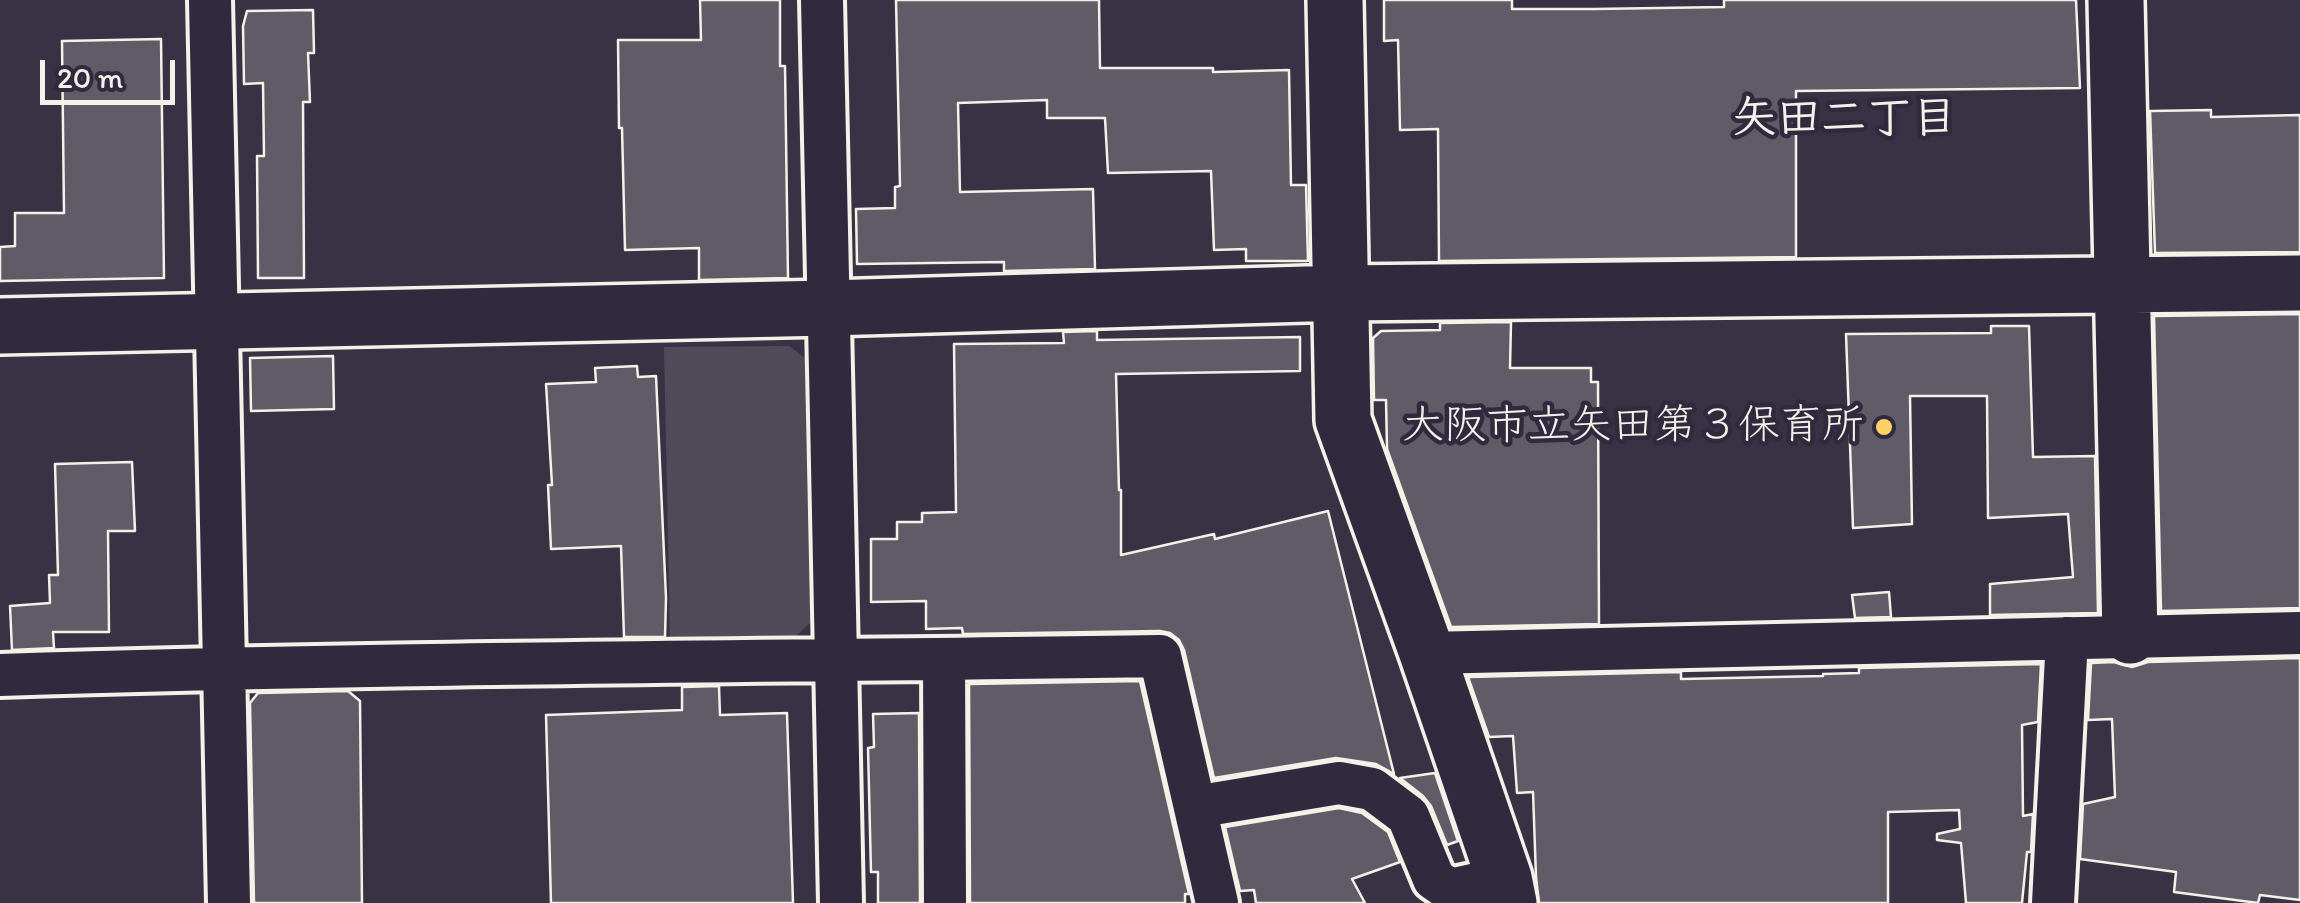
<!DOCTYPE html>
<meta charset="utf-8">
<style>
body{margin:0}
#map{position:relative;width:2300px;height:903px;overflow:hidden;background:#373244;font-family:Itim,sans-serif}
canvas{display:block}
.scale{position:absolute;left:40px;top:60px;width:135px;height:45px;box-sizing:border-box;border:5px solid #f4f1e8;border-top:0;padding-left:12px;font-size:30px;line-height:35px;white-space:nowrap;color:#f4f1e8;-webkit-text-stroke:8px #2f2a3d;paint-order:stroke}
</style>
<div id="map">
<canvas width="2300" height="903"></canvas>
<div class="scale">20 m</div>
</div>
<script>
const g = document.querySelector('canvas').getContext('2d');
g.lineJoin = 'round';
function fill(path, color) { g.fillStyle = color; g.fill(path, 'evenodd'); }
function stroke(path, color, width, dash) { g.strokeStyle = color; g.lineWidth = width; g.lineCap = dash ? 'butt' : 'round'; g.setLineDash(dash || []); g.stroke(path); }
function write(font, color, halo, rows, align = 'center') {
  g.font = font + ' Itim,"Klee One",sans-serif'; g.lineWidth = 9; g.setLineDash([]); g.textBaseline = 'middle'; g.strokeStyle = halo; g.fillStyle = color; for (const [text, x, y, turn = 0] of rows) {
    g.save(); g.translate(x, y); g.rotate((+turn || 0) * Math.PI / 180); g.textAlign = isNaN(turn) ? turn : align; if (halo) g.strokeText(text, 0, 0); g.fillText(text, 0, 0); g.restore();
  }
}
fill(new Path2D(`
 M789 346 805 358 810 623 794 638 670 640 664 347Z`), '#504b59');
const building = new Path2D(`
 M700 0H780V66H785L788 278 699 280V248L625 250 622 128H619L618 40H701Z
 M896 0H1099L1100 68H1213V72L1289 70 1291 185H1306L1308 261H1246V249L1214 250 1211 171 1108 173 1105 118H1047V100L958 103 960 192 1093 189 1095 269 1004 271V262L857 264 856 209 895 208V187L900 186Z
 M1384 0H1512V9H1593L1724 7V0H2076L2080 88 1796 91V257L1439 261 1438 129 1400 130 1398 40 1384 41Z
 M313 10 314 53H308L310 102H303L304 278H258L257 156H264L263 83 244 84 243 26 247 11Z
 M161 39 164 278 0 281V247L15 246V213H64L62 41Z
 M2211 110V117L2300 115V252L2155 253 2150 111Z
 M2300 314V608L2161 611 2154 316Z
 M1511 322 1510 368H1591V382H1598L1599 624 1451 627 1387 449 1386 400H1374L1373 338 1381 331 1440 330V323Z
 M1991 326H2029L2033 457 2095 456 2098 613 1990 615V584L2073 577 2068 514 1988 518 1987 396H1910L1912 524 1853 528 1846 334 1991 333Z
 M1097 331V340L1300 337V371L1116 374 1119 490H1121V555L1214 534 1215 539 1328 511 1394 774 1376 764 1336 758 1214 778 1184 650 1179 640 1170 633 1160 631 963 634 962 628 926 629V601L871 602V539H897V522H922V513L956 512 954 344 1064 343 1063 332Z
 M333 356 334 409 251 411 250 358Z
 M637 366 638 377 656 376 666 598 665 637H624L621 546 551 549 548 485H552L546 384 596 382 595 368Z
 M132 462 135 531H108L109 632H53L54 648 12 650 10 606 50 603 49 575H58L55 464Z
 M1889 592 1891 617 1855 618 1852 595Z
 M2300 658V900L2260 895 2258 903 2174 892 2176 872 2080 859 2083 804 2115 797 2112 719 2088 720 2091 663 2114 662 2132 667 2148 662Z
 M2041 664 2038 722 2022 725 2023 816 2033 814 2031 852H2027L2022 903H1966L1961 843 1937 840V834L1960 829 1959 810 1888 812V903H1539L1536 877 1533 792 1517 793 1513 736 1489 737 1468 677 1681 672V679L1823 676V674L1859 673V668Z
 M1140 681 1189 894H1185V903H970L969 684Z
 M719 686 720 715 787 713 793 903H551L546 715 682 710V687Z
 M348 691 360 701 362 903H254L250 703 258 693Z
 M919 713 920 903H878V872H871L868 748 874 747 873 714Z
 M1435 773 1458 841 1447 845 1431 806 1423 796 1400 778Z
 M1339 808 1362 813 1388 832 1400 862 1352 879 1365 903H1256L1254 890 1240 891 1225 827Z`);
fill(building, '#5f5c67');
stroke(building, '#f4f1e8', 2.5);
const street = new Path2D(`
 M210 0 229 903
 M822 0C827 301 837 602 841 903
 M1427 653 2300 633
 M944 659 945 903
 M0 675C386 662 773 662 1160 656L1217 903
 M1195 807 1339 783 1372 789 1408 816 1434 879 1450 890 1504 878
 M2053 903 2067 638`);
const secondary = new Path2D(`
 M1335 0 1343 420 1427 653 1504 878 1509 903
 M2116 0 2130 636
 M0 326 828 308 1341 293 2300 283`);
stroke(street, '#f4f1e8', 50);
stroke(secondary, '#f4f1e8', 62);
stroke(street, '#2f2a3d', 42);
stroke(secondary, '#2f2a3d', 55);
for (const [x, y, r, color] of [
 [1884,427,10,"#ffd166"]
]) { const dot = new Path2D(); dot.arc(x, y, r, 0, 2 * Math.PI); g.fillStyle = color; g.fill(dot); stroke(dot, '#2f2a3d', 4); }
write('42px', '#f4f1e8', '#2f2a3d', [
 ["大阪市立矢田第３保育所",1864,427]
], 'right');
write('bold 45px', '#f4f1e8', '#2f2a3d', [
 ["矢田二丁目",1844,121]
]);
</script>
